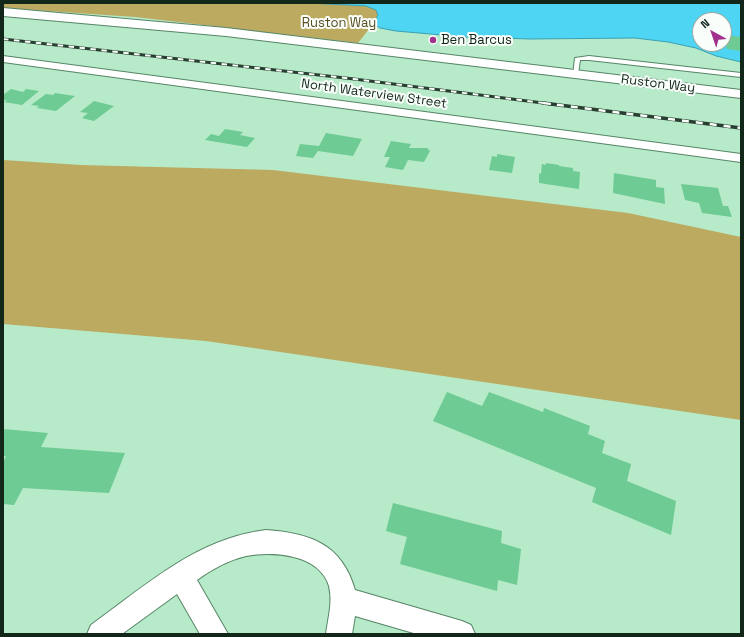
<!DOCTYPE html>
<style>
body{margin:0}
#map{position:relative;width:744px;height:637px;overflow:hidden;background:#b7eac8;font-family:"Space Grotesk",sans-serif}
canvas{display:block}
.frame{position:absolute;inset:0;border:4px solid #12261a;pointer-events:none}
.north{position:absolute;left:692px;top:12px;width:40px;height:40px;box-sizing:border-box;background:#f9fefa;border:1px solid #9da8a0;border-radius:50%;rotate:320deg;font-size:11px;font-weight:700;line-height:16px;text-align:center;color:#12261a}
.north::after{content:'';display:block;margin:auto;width:14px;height:18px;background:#a1318d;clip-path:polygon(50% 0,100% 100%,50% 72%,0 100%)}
</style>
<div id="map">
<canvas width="744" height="637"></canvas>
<div class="frame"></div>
<div class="north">N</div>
</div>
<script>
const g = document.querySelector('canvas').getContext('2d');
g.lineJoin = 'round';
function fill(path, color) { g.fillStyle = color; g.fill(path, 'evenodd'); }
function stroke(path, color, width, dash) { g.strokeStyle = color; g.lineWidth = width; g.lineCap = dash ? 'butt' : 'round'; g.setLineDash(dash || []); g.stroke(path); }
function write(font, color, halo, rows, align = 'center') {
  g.font = font + ' "Space Grotesk",sans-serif'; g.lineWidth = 4; g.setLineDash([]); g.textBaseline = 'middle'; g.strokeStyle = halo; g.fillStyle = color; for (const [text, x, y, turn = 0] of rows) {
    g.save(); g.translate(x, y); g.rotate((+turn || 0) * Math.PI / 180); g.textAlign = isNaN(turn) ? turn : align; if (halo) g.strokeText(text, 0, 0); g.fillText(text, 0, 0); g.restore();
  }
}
fill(new Path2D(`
 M3 3 335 4 366 6 376 10 378 15 373 24 358 43 135 17 3 8Z
 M3 160 81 165 273 170 628 213 741 237V420L206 341 3 324Z`), '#bcaa61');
const water = new Path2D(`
 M307 3H741V62L716 56 696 48 668 42 635 38 530 39 465 37 396 31 380 28 373 24 378 15 376 10 366 6ZM700 20H724V44H700Z`);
fill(water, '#4dd5f3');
stroke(water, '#3ba0b2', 1);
fill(new Path2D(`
 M724 35 741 37V51L727 49Z
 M11 89 23 92 26 89 39 91 22 105 4 102 7 100H3V95Z
 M55 93 75 96 56 111 37 108 39 106 31 105 46 94 53 95Z
 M94 101 114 106 94 121 82 118 88 113 80 112Z
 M225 129 243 132 240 135 255 138 247 147 205 140 211 134 219 136Z
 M326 133 362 139 353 156 318 151 313 158 296 156 300 144 319 146Z
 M391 141 411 144 409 148H427L430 151 424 162 408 160 403 170 385 167 390 157H384Z
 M497 154 515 157 512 173 489 170 492 156 497 157Z
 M546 163 559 165V166L573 168V171L580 172 579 189 539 183V173L541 174 542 164 546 165Z
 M614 173 656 180V187L664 188 665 204 613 193Z
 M681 184 718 188 723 206H728L732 217 702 213 699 203 685 200Z
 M447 392 482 406 489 392 543 412 544 408 590 426 588 434 605 441 602 453 631 464 627 481 676 501 671 535 592 502 596 488 433 421Z
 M3 429 48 433 41 447 125 453 109 493 23 488 14 505 3 504V463L6 456H3Z
 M393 503 502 531 501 543 521 549 517 585 498 580 497 591 400 564 407 537 386 531Z`), '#6dcb93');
const lane = new Path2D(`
 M589 56 741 73V77L589 60H580L578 74 573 75 575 58Z`);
const street = new Path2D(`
 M3 56 741 154V162L3 62Z
 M266 530C310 533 342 544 355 590L462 621 471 625 475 634H417L355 616 352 634H326C328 618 333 602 329 586 319 554 273 551 246 556 229 560 212 569 197 580L228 634H200L177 594 122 634H87L91 625C145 586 197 538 266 530Z`);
const primary = new Path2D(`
 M3 8 226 28 741 90V98L226 36 3 16Z`);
stroke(lane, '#568567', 2);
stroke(street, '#568567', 2);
stroke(primary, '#568567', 2);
fill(lane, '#fff');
fill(street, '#fff');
fill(primary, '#fff');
const railFar1 = new Path2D(`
 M3 39 354 79 551 104`);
const rail = new Path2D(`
 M543 103 741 128`);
stroke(railFar1, '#273e30', 3);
stroke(rail, '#273e30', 3.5);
stroke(railFar1, '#f9fefa', 2, [5.5]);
stroke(rail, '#f9fefa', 2.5, [7]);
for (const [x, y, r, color] of [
 [433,40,4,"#a1318d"]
]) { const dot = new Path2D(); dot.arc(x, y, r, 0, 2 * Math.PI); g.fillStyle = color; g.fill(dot); stroke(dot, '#f9fefa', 1.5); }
write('13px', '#584e24', '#f9fefa', [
 ["Ruston Way",339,23]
]);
write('13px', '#12261a', '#f9fefa', [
 ["Ben Barcus",441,40]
], 'left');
write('13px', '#12261a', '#f9fefa', [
 ["Ruston Way",658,84,7],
 ["North Waterview Street",374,94,8]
]);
</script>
